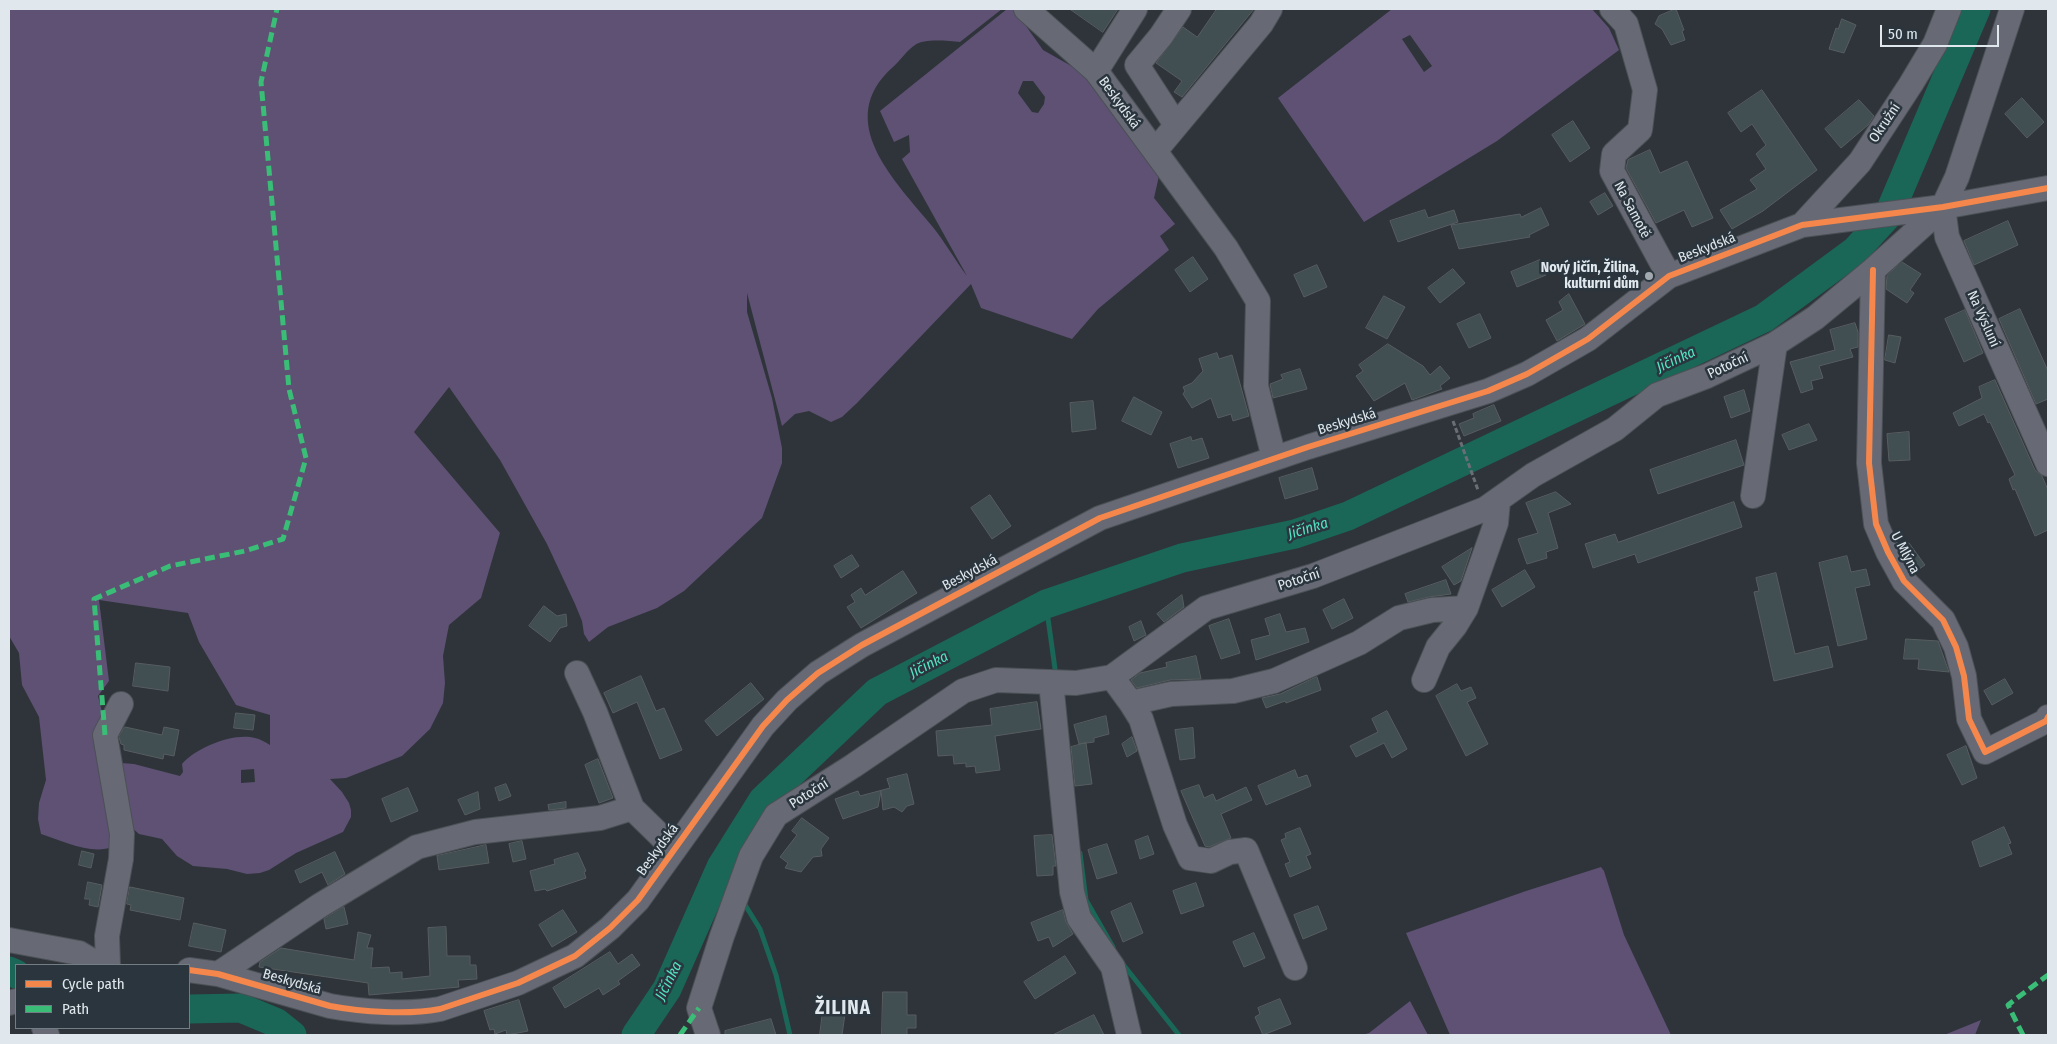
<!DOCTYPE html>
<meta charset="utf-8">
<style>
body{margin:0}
#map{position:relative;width:2057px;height:1044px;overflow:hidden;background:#2e343a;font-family:"Fira Sans Condensed",sans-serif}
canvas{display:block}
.frame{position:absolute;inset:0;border:10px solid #e0e8ed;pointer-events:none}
.legend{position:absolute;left:15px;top:964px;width:175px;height:65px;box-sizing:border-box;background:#2a353e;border:1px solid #737d84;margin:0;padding:6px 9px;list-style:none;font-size:15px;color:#e0e8ed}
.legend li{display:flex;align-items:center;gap:10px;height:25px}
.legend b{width:25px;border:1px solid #737d84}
.scale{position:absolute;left:1880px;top:25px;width:119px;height:22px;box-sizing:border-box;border:2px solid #e0e8ed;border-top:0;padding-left:6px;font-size:15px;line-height:18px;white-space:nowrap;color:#e0e8ed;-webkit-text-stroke:4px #2a353e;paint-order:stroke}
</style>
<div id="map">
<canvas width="2057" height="1044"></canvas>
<div class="frame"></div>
<ul class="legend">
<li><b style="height:6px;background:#f5874c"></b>Cycle path</li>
<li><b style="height:6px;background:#3abd76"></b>Path</li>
</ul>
<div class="scale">50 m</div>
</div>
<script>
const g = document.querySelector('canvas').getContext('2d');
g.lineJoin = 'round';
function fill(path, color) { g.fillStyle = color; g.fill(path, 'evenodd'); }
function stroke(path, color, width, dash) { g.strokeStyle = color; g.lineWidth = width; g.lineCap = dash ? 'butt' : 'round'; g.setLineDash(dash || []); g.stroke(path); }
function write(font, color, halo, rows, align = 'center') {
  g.font = font + ' "Fira Sans Condensed",sans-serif'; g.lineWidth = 5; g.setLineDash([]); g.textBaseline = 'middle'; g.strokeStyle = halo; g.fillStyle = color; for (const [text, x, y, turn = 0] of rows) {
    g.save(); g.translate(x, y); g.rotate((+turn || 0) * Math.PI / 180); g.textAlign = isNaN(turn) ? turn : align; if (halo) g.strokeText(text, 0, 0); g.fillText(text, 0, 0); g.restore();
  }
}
fill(new Path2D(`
 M9 9H1002L960 42C948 41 925 38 915 45 907 50 900 61 893 67 832 121 896 182 932 226 945 242 955 260 967 276L902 159 910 152 909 135 894 142 880 111 1007 9H1014L1043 50 1082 72 1159 176 1154 198 1175 224 1160 236 1169 250 1098 309 1072 339 981 308 971 284 857 403 842 417 831 422 809 411 795 414 782 426 747 293V312L772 398 782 448V463L762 518 684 591 657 608 608 627 589 642 584 634 582 621 575 604 547 544 500 460 449 387 414 432 500 533 481 598 449 625 443 656 445 683 443 703 430 729 402 756 346 778 330 779 342 792 349 803 351 810V817L343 832 296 853 269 870 260 873 247 874 227 869 193 866 177 856 162 839 139 834 131 827 121 763 134 764 180 776 183 772 182 764C195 748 234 732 255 738 260 739 265 742 270 745V715L236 705 199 642 188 613 99 600 109 681 98 696 102 712 99 726 113 847C90 855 63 841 41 834L38 819 39 803 46 780 39 717 22 685 19 653 9 636ZM1023 81H1033L1045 97 1044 104 1038 113 1032 112 1018 93ZM254 769 255 782 241 783V770Z
 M1392 9H1592L1609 28 1619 50 1497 141 1364 222 1278 98ZM1410 35 1432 66 1424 72 1402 39Z
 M1601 867 1604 871 1624 935 1671 1035H1450L1406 933 1526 891Z
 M1410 1001 1428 1035H1362L1369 1033Z
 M1981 1020 1975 1035H1944Z`), '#5e5173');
stroke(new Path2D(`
 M1046 604 1056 676
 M1080 853 1086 900 1113 947
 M721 867 732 885
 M742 900 760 929 776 975 790 1035
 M1122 963 1179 1035`), '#1a6657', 5);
stroke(new Path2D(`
 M9 971 16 974
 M189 1009 241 1008 277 1023 292 1035
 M636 1035 667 989 721 867 763 800 877 692 1046 604 1182 558 1295 534 1348 516 1764 318 1855 251 1889 214 1976 9`), '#1a6657', 29);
const building = new Path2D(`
 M1070 9H1118L1103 32Z
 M1217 9H1254L1182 97 1174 92 1182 81 1156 63 1183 27 1197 37Z
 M1676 9 1684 30 1682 31 1685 40 1671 45 1662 29 1655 24 1659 16Z
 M1842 19 1856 25 1844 53 1829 49 1836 28 1838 29Z
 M1762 90 1817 170 1763 211 1732 229 1720 210 1757 189 1750 180 1766 169 1756 154 1766 145 1752 124 1741 132 1728 113Z
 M2022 98 2044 122 2027 138 2005 114Z
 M1859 100 1874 116 1868 125 1841 148 1825 129Z
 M1573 121 1590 148 1570 162 1552 135Z
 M1650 150 1660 173 1687 161 1713 218 1692 227 1684 210 1656 223 1626 168 1628 160Z
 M1605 193 1613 206 1598 215 1590 202Z
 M1541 208 1549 225 1529 235 1530 237 1459 249 1451 225 1520 214 1521 217Z
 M1425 210 1428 218 1454 210 1458 222 1398 242 1390 221Z
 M2008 221 2018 245 1974 265 1964 241Z
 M1193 257 1208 279 1190 292 1175 270Z
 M1540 260 1546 275 1517 287 1511 272Z
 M1902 262 1921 274 1910 290 1914 293 1907 303 1886 289 1887 276Z
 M1317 265 1327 287 1304 297 1294 275Z
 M1453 269 1465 283 1440 303 1428 288Z
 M1569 294 1585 324 1557 341 1546 320 1563 310 1559 302Z
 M1384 296 1405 307 1387 339 1366 328Z
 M2020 309 2048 371V399L2036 404 1999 319Z
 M1965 310 1983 353 1964 362 1945 319Z
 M1480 314 1491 338 1469 348 1457 324Z
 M1855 323 1858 332V347L1850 349 1853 357 1819 366 1823 378 1811 381 1813 389 1801 393 1790 362 1835 350 1830 330Z
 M1889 335 1901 337 1895 363 1885 360Z
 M1388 344 1423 366 1430 375 1440 366 1450 378 1440 386 1442 389 1412 400 1405 383 1374 401 1356 376 1363 371 1359 365Z
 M1217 353 1219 359 1232 355 1249 416 1233 421 1231 414 1218 418 1211 398 1192 408 1183 394 1185 391 1183 387 1192 383 1203 371 1199 359Z
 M1300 369 1307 389 1273 398 1270 384 1283 379 1281 375Z
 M1995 380 2035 470 2042 476 2048 490V530L2035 536 2015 489 2013 490 2009 479 2015 475 1990 422 1988 423 1984 414 1959 426 1953 413 1982 398 1979 387Z
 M1744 390 1750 411 1731 418 1724 397Z
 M1134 397 1162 412 1151 435 1122 421Z
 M1093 401 1096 429 1072 432 1070 403Z
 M1494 405 1501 421 1464 436 1459 424 1474 418 1473 414Z
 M1809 424 1817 440 1789 450 1782 435Z
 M1909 432 1910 460 1889 461 1887 434Z
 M1191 437 1192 441 1202 438 1209 458 1178 468 1170 444Z
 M1736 440 1744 465 1658 494 1650 470Z
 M1312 468 1318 489 1285 499 1279 478Z
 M1556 492 1571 504 1548 513 1558 548 1546 552 1547 558 1527 564 1518 539 1538 533 1526 503Z
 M990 495 1011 526 992 539 971 508Z
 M1734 502 1742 527 1638 563 1635 554 1593 568 1585 544 1615 534 1618 542Z
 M1909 543 1925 565 1915 572 1901 548Z
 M1472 548 1461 581 1454 585 1442 567Z
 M852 555 859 566 841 578 834 566Z
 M1847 556 1851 572 1866 569 1870 585 1855 588 1867 639 1838 646 1819 563Z
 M1525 570 1535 587 1502 607 1492 590Z
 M903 571 917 593 861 628 847 607 855 602 851 595 861 588 865 595Z
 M1776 573 1795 654 1828 646 1833 667 1774 681 1754 592 1759 591 1756 578Z
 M1446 580 1451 594 1429 597 1408 602 1405 594Z
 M1182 595 1184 607 1164 622 1157 614Z
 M1344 599 1353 618 1332 629 1323 610Z
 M544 606 557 616 566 614 567 626 560 628 550 642 529 626Z
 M1280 614 1286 632 1305 628 1309 642 1256 660 1251 640 1270 635 1265 619Z
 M1229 619 1240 653 1221 659 1209 626Z
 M1141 621 1146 635 1134 641 1129 627Z
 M1906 639 1938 641 1949 672 1918 669 1919 659H1904Z
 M1196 656 1201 679 1170 680 1137 688 1131 680 1140 673 1167 667 1166 663Z
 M136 663 170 667 168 691 133 686Z
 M641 676 656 711 664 708 682 750 660 759 637 702 613 713 604 693Z
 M1317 677 1321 690 1286 703 1285 701 1266 708 1262 698 1280 694Z
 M2005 679 2013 693 1992 705 1984 691Z
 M751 683 764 699 717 736 705 721Z
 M1457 684 1461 691 1471 687 1476 698 1467 702 1488 744 1466 756 1436 696Z
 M1037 702 1041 729 995 736 1000 770 976 773 975 766 966 767V763L954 764 953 755 938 756 936 731 992 725 990 709Z
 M1387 711 1407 749 1392 758 1384 743 1356 757 1350 746 1378 732 1372 719Z
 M236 713 255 715 253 730 234 728Z
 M1106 716 1109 734 1094 738V742L1079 744 1074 725Z
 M125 727 162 735 164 727 179 730 174 756 164 754 163 759 124 750V745L121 744 119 737Z
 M1193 728 1195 758 1180 760 1175 730Z
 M1132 737 1137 751 1127 757 1122 744Z
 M1086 743 1092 784 1075 786 1071 747Z
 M1966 746 1977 778 1962 785 1947 755Z
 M598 759 613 798 599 803 585 765Z
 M1295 770 1298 778 1307 775 1311 786 1266 805 1258 786Z
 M907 774 914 804 907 806 902 812 894 807 883 810 881 791 878 807 843 819 835 799 858 791 860 796 890 788 887 779Z
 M506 784 511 796 499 801 495 788Z
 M1199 785 1204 798 1213 794 1216 801 1246 787 1252 800 1221 814 1231 838 1209 847 1205 846 1181 791Z
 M408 788 418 811 391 822 382 799Z
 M478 792 480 809 465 815 458 800Z
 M566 802V808L549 810 548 805Z
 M802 818 829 838 821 849 822 856 813 857 801 872 785 868 788 863 780 857 797 835 792 831Z
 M2004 827 2011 843 2008 844 2012 854 1980 867 1972 842Z
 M1300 828 1311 854 1306 856 1311 868 1290 877 1285 864 1290 862 1281 840 1286 838 1285 834Z
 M1052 835 1056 866H1053V875L1037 876 1034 836Z
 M1148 836 1154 854 1140 859 1135 841Z
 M522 841 526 859 513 862 509 844Z
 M1107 844 1117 873 1097 879 1088 850Z
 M486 845 489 863 439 870 437 856Z
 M82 851 94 854 91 868 79 865Z
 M335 852 345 874 328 885 322 872 300 883 295 871Z
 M578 853 586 871 584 872 586 878 547 891 545 889 535 891 530 871 555 864 554 860Z
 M88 882 102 885 98 907 89 905 90 899H85Z
 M1196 883 1204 906 1181 914 1173 891Z
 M130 887 184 898 180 920 130 910 131 905 127 904Z
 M1131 903 1143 933 1123 942 1111 912Z
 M1318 906 1327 929 1303 939 1294 915Z
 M344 907 348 924 326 929 324 919Z
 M563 910 577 932 552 947 539 925Z
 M1063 910 1066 922 1073 934 1053 947 1049 937 1038 941 1031 923Z
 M194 923 226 930 221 952 189 946Z
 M446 927 447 956H470V965H476L477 979 458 980 459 987 369 995 368 983 259 967 260 962 281 948 354 960 358 932 371 935 367 948H373L371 968 389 967 390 973 402 972V979L430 976 428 928Z
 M1254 933 1265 958 1244 967 1233 942Z
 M610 952 618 964 632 954 640 965 618 981 620 984 603 995 599 988 565 1008 553 988Z
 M1065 956 1076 973 1035 999 1024 982Z
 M883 992H907V1015H916V1028H907V1035H882Z
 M1280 999 1291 1024 1263 1035 1255 1017 1260 1014 1258 1008Z
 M519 1000 528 1031 507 1035 506 1030 495 1034 494 1029 490 1030 484 1011Z
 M823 1011 845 1014 842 1035H820Z
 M1094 1015 1104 1035H1053Z
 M771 1019 776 1035H725V1031Z`);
fill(building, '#414e52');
stroke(building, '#575d60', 1);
const minor = new Path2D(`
 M1026 9 1096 71 1226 248 1258 301 1256 386 1274 458
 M1612 9 1626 24 1645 90 1640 130 1614 154 1612 171 1669 276
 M1096 71 1135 9
 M1176 125 1137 65 1161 36 1179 9
 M1155 151 1261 24 1270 9
 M1943 207 1947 237 2048 464
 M1802 225 1860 162 1911 84 1935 44 1949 9
 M1873 270 1869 463 1876 524 1888 552 1904 581 1943 620 1956 647 1964 676 1969 719 1985 752 2046 721 2048 717
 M1753 496 1775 344
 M577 673 595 712 632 808 674 849
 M1112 677 1131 703 1171 694 1233 691 1274 681 1359 643 1399 618 1432 610 1466 608
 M1424 680 1438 647 1455 626 1466 608 1496 523 1498 501
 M1051 682 1072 892 1079 918 1113 967 1129 1035
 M1131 703 1141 719 1175 825 1190 858 1211 861 1230 852 1246 850 1295 968
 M9 940 79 953 99 965
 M108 965 107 936 121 859 122 834 105 735 121 704
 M189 970 218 974 330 1006C362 1012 408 1015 440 1009L518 983 575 956 610 928 638 900 763 726 787 700 818 673 862 645 1100 518 1308 447 1488 391 1527 374 1588 339 1669 276 1802 225 1943 207 2048 188
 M218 974 319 906 417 847 475 832 600 818 632 808
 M9 1003 16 1001
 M44 1028 47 1035
 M708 1035 699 1008 722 936 751 856 776 815 853 766 963 691 996 680 1076 683 1112 677 1206 608 1313 576 1485 509 1533 475 1615 429 1657 395 1707 376 1775 344 1815 318 1873 270 1943 207 1957 177 2012 9`);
stroke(minor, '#4b5156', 26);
stroke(new Path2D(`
 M1453 421 1478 490`), '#6a6f76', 3, [5, 2.5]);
stroke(minor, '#676a74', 24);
stroke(new Path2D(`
 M105 735 94 599 170 566 245 551 283 539 306 458 289 389 261 82 277 9
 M680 1035 699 1008
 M2023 1035 2008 1005 2048 975`), '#3abd76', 5, [10, 5]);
stroke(new Path2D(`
 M1873 270 1869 463 1876 524 1888 552 1904 581 1943 620 1956 647 1964 676 1969 719 1985 752 2046 721 2048 717
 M189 970 218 974 330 1006C362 1012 408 1015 440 1009L518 983 575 956 610 928 638 900 763 726 787 700 818 673 862 645 1100 518 1308 447 1488 391 1527 374 1588 339 1669 276 1802 225 1943 207 2048 188`), '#f5874c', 6);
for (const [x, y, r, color] of [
 [1649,276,5,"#a2a9ae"]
]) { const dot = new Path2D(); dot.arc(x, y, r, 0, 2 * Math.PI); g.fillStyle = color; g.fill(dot); stroke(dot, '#2a353e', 2); }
write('14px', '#e0e8ed', '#2a353e', [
 ["Beskydská",1119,103,54],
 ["Okružní",1885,123,-56],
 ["Na Samotě",1632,210,62],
 ["Beskydská",1707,248,-21],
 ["Na Výsluní",1983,319,66],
 ["Potoční",1728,366,-25],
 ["Beskydská",1347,422,-17],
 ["U Mlýna",1905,553,62],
 ["Beskydská",970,573,-28],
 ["Potoční",1299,580,-18],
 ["Potoční",809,794,-32],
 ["Beskydská",658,850,-54],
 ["Beskydská",292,982,16]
]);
write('bold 14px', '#e0e8ed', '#2a353e', [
 ["Nový Jičín, Žilina,",1639,268],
 ["kulturní dům",1639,284]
], 'right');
write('italic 15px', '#53e3c4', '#2a353e', [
 ["Jičínka",1676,360,-25],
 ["Jičínka",1308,529,-17],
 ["Jičínka",929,665,-27],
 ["Jičínka",669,981,-63]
]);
g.letterSpacing = '1px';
write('bold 19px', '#e0e8ed', '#2a353e', [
 ["ŽILINA",843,1009]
]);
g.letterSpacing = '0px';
</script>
